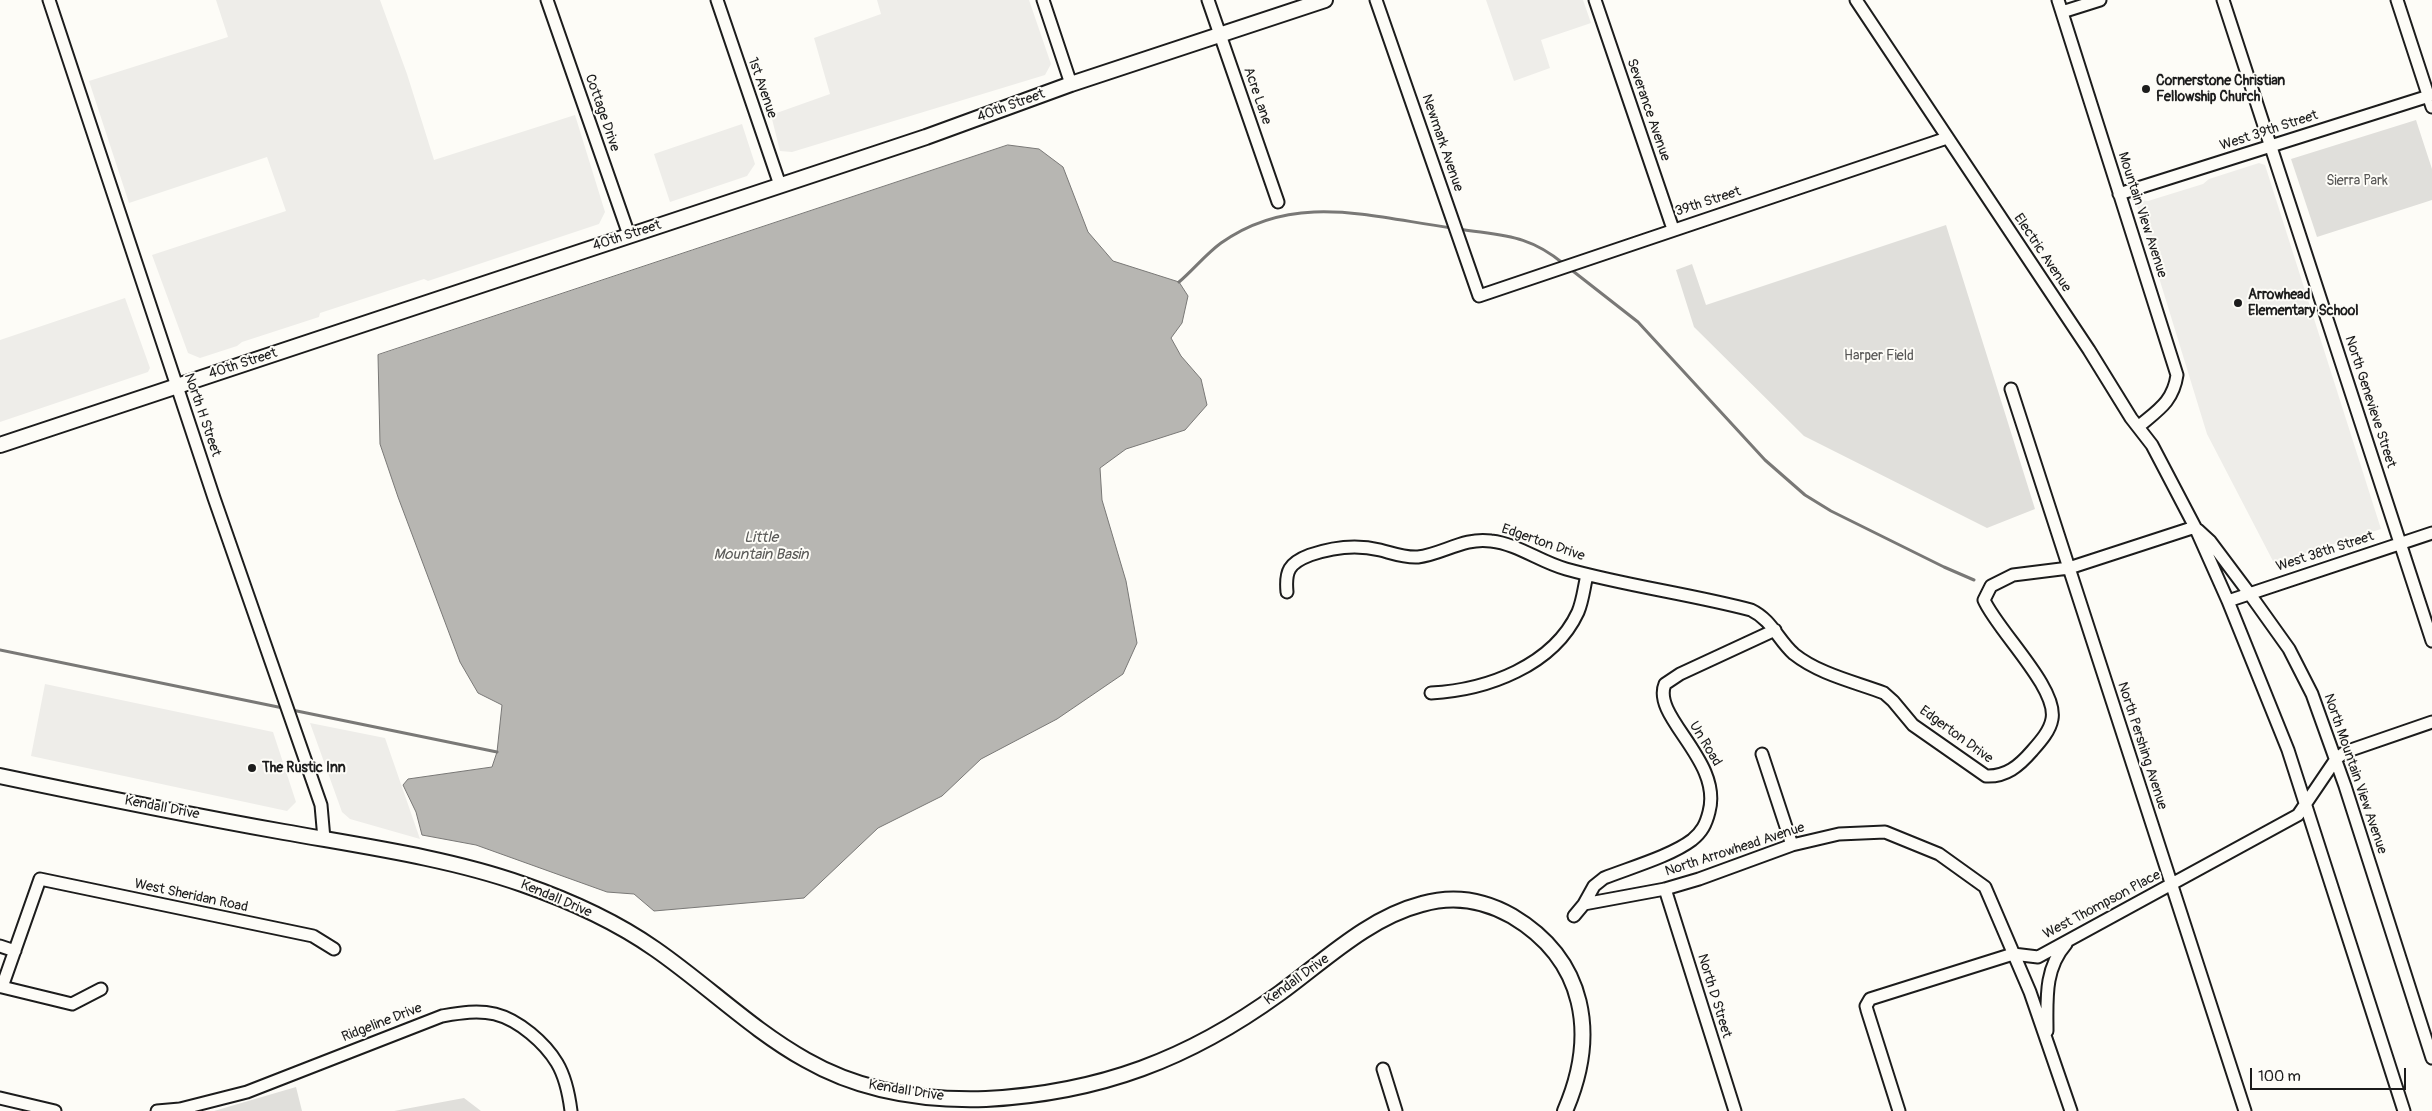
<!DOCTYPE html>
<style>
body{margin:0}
#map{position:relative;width:2432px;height:1111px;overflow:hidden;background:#fdfcf7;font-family:Pangolin,sans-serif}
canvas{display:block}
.scale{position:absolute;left:2250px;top:1068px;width:156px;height:22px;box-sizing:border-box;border:2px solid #1c1c1c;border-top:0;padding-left:6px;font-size:15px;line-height:18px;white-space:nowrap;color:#1c1c1c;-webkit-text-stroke:4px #fdfcf7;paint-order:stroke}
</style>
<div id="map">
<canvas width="2432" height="1111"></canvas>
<div class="scale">100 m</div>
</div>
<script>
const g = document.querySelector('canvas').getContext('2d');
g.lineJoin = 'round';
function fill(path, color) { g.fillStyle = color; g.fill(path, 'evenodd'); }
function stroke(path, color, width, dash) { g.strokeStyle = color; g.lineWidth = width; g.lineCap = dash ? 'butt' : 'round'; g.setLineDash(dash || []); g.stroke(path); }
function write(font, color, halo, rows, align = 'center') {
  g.font = font + ' Pangolin,sans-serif'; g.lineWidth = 4; g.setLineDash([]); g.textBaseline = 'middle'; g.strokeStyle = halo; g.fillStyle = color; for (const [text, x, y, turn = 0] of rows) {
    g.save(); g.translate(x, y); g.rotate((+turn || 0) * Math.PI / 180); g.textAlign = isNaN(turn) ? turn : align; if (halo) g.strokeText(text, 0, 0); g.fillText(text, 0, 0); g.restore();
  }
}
fill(new Path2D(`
 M216 0H380L407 74 434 160 575 115 605 212 599 224 428 281 424 279 320 313 319 317 242 342 237 346 200 358 188 353 152 255 286 211 267 157 129 203 89 81 228 37Z
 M877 0H1029L1051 64 1045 75 792 152 780 151 771 115 830 94 814 38 881 14Z
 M1486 0H1583L1591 23 1541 40 1550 68 1514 81Z
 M742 124 755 164 747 176 670 202 654 154Z
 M2259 163 2265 165 2381 529 2274 563 2207 434 2137 206 2141 200 2148 201 2203 184 2209 179Z
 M125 298 150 368 148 372 0 422V340Z
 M45 684 273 732 296 802 287 811 31 756Z
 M310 723 385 738 420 839 350 819 342 812Z`), '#eeede9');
fill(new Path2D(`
 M2416 120 2432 169V200L2317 237 2291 159Z
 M1946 225 2035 509 1987 528 1804 436 1694 327 1676 270 1692 264 1706 305Z
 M296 1087 302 1111H214Z
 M464 1098 481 1111H394Z`), '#e0dfdb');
const water = new Path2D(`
 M1008 145 1039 149 1063 167 1088 232 1113 261 1179 282 1188 296 1182 323 1171 338 1181 356 1201 379 1207 405 1185 430 1126 449 1100 468 1102 500 1126 581 1137 643 1123 674 1057 719 981 759 942 796 878 828 804 898 654 911 634 894 607 892 476 845 422 835 416 812 403 785 408 779 492 767 497 752 502 705 478 693 460 662 398 497 380 444 378 355Z`);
fill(water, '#b7b6b2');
stroke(water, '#797876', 1);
stroke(new Path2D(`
 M1459 229C1503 236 1528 234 1564 264
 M1569 268 1638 322 1765 460 1805 495 1831 511 1944 567 1974 580
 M1179 282C1193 270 1206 254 1221 243 1294 191 1371 217 1452 228
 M0 650 283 708
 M292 710 497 752`), '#797876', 3);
const minor = new Path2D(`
 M49 0 214 498 321 805 324 839
 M547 0 629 235
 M717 0 780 185
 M1043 0 1071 84
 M1208 0 1278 202
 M1376 0 1479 296 1947 138
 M1595 0 1673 229
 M1856 0 2089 350 2131 418 2152 445 2195 527 2228 601 2288 750 2404 1111
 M2058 0 2177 375C2173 402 2158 410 2138 427
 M2223 0 2432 641
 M2397 0 2432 107
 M2062 12 2100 0
 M2119 194 2429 96
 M2011 389 2245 1111
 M2198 530 2210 541 2249 593 2289 649 2312 694 2345 786 2432 1058
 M1287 592C1285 571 1289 563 1310 555 1333 547 1356 544 1380 550 1392 553 1405 558 1418 557 1443 554 1464 537 1491 541 1518 544 1540 562 1566 569 1627 586 1690 594 1751 610 1772 620 1778 640 1794 654 1819 674 1855 682 1884 693L1893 701 1913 725 1986 776C2006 777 2019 766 2032 751 2040 742 2050 731 2052 719 2058 688 1997 630 1984 600L1991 586 2013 575 2069 568 2195 527
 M2228 601 2432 533
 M1431 693C1487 690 1553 666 1578 612 1583 600 1584 587 1587 575
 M1762 754 1792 845
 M1665 889 1735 1111
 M1584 904 1594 886 1604 878C1629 868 1671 856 1692 840 1702 832 1706 824 1709 812 1723 760 1651 717 1665 684L1680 674 1775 630
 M1574 916 1584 904 1665 889 1699 879 1792 845 1839 834 1885 832 1939 854 1985 887 2030 992 2071 1111
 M0 946 15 951
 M101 989 72 1004 2 987 40 879 313 936 334 949
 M2047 1031C2047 1000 2044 969 2066 944
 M1383 1069 1396 1111
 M0 1098 55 1111
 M157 1111 180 1109 247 1092 442 1016C460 1013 477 1010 495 1014 519 1020 545 1043 557 1063 566 1078 569 1095 571 1111
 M1899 1111 1867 1010 1866 1006 1870 999 2013 954 2038 957 2298 815 2336 759 2345 752 2432 722`);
const major = new Path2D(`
 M0 445 926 137 1071 84 1325 0
 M0 776C95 796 189 815 284 832 362 846 448 858 522 884 568 900 615 921 655 949 707 985 752 1030 806 1060 860 1091 924 1101 986 1099 1100 1093 1189 1059 1280 993 1324 961 1368 918 1422 904 1453 895 1484 900 1512 916 1586 960 1598 1035 1565 1111`);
stroke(minor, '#1c1c1c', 15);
stroke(major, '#1c1c1c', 18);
stroke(minor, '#fdfcf7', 11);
stroke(major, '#fdfcf7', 14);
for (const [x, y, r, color] of [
 [2146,89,5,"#1c1c1c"],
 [2238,303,5,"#1c1c1c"],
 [252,768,5,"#1c1c1c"]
]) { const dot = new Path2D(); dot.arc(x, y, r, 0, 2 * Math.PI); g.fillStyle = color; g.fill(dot); stroke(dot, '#fdfcf7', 2); }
write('bold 14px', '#1c1c1c', '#fdfcf7', [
 ["Cornerstone Christian",2156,81],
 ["Fellowship Church",2156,97],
 ["Arrowhead",2248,295],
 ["Elementary School",2248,311],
 ["The Rustic Inn",262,768]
], 'left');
write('14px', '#1c1c1c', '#fdfcf7', [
 ["1st Avenue",762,88,71],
 ["Acre Lane",1257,96,71],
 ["40th Street",1011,106,-20],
 ["Severance Avenue",1648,110,71],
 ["Cottage Drive",602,113,71],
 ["West 39th Street",2269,131,-18],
 ["Newmark Avenue",1442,143,71],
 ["39th Street",1708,202,-18],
 ["Mountain View Avenue",2142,215,72],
 ["40th Street",627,236,-18],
 ["Electric Avenue",2042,253,56],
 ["40th Street",243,364,-18],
 ["North Genevieve Street",2370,402,72],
 ["North H Street",202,415,71],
 ["Edgerton Drive",1543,543,19],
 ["West 38th Street",2325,552,-18],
 ["Edgerton Drive",1956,735,36],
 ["Un Road",1705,744,59],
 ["North Pershing Avenue",2142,746,72],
 ["North Mountain View Avenue",2355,774,71],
 ["Kendall Drive",162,808,11],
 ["North Arrowhead Avenue",1735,850,-18],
 ["West Sheridan Road",191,896,12],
 ["Kendall Drive",556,899,23],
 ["West Thompson Place",2102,905,-28],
 ["Kendall Drive",1297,980,-36],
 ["North D Street",1714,996,73],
 ["Ridgeline Drive",382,1023,-21],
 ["Kendall Drive",906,1091,9]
]);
write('14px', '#575655', '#fdfcf7', [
 ["Sierra Park",2357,181],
 ["Harper Field",1879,356]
]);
write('italic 15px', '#5a5a58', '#fdfcf7', [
 ["Little",761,538],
 ["Mountain Basin",761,555]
]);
</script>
